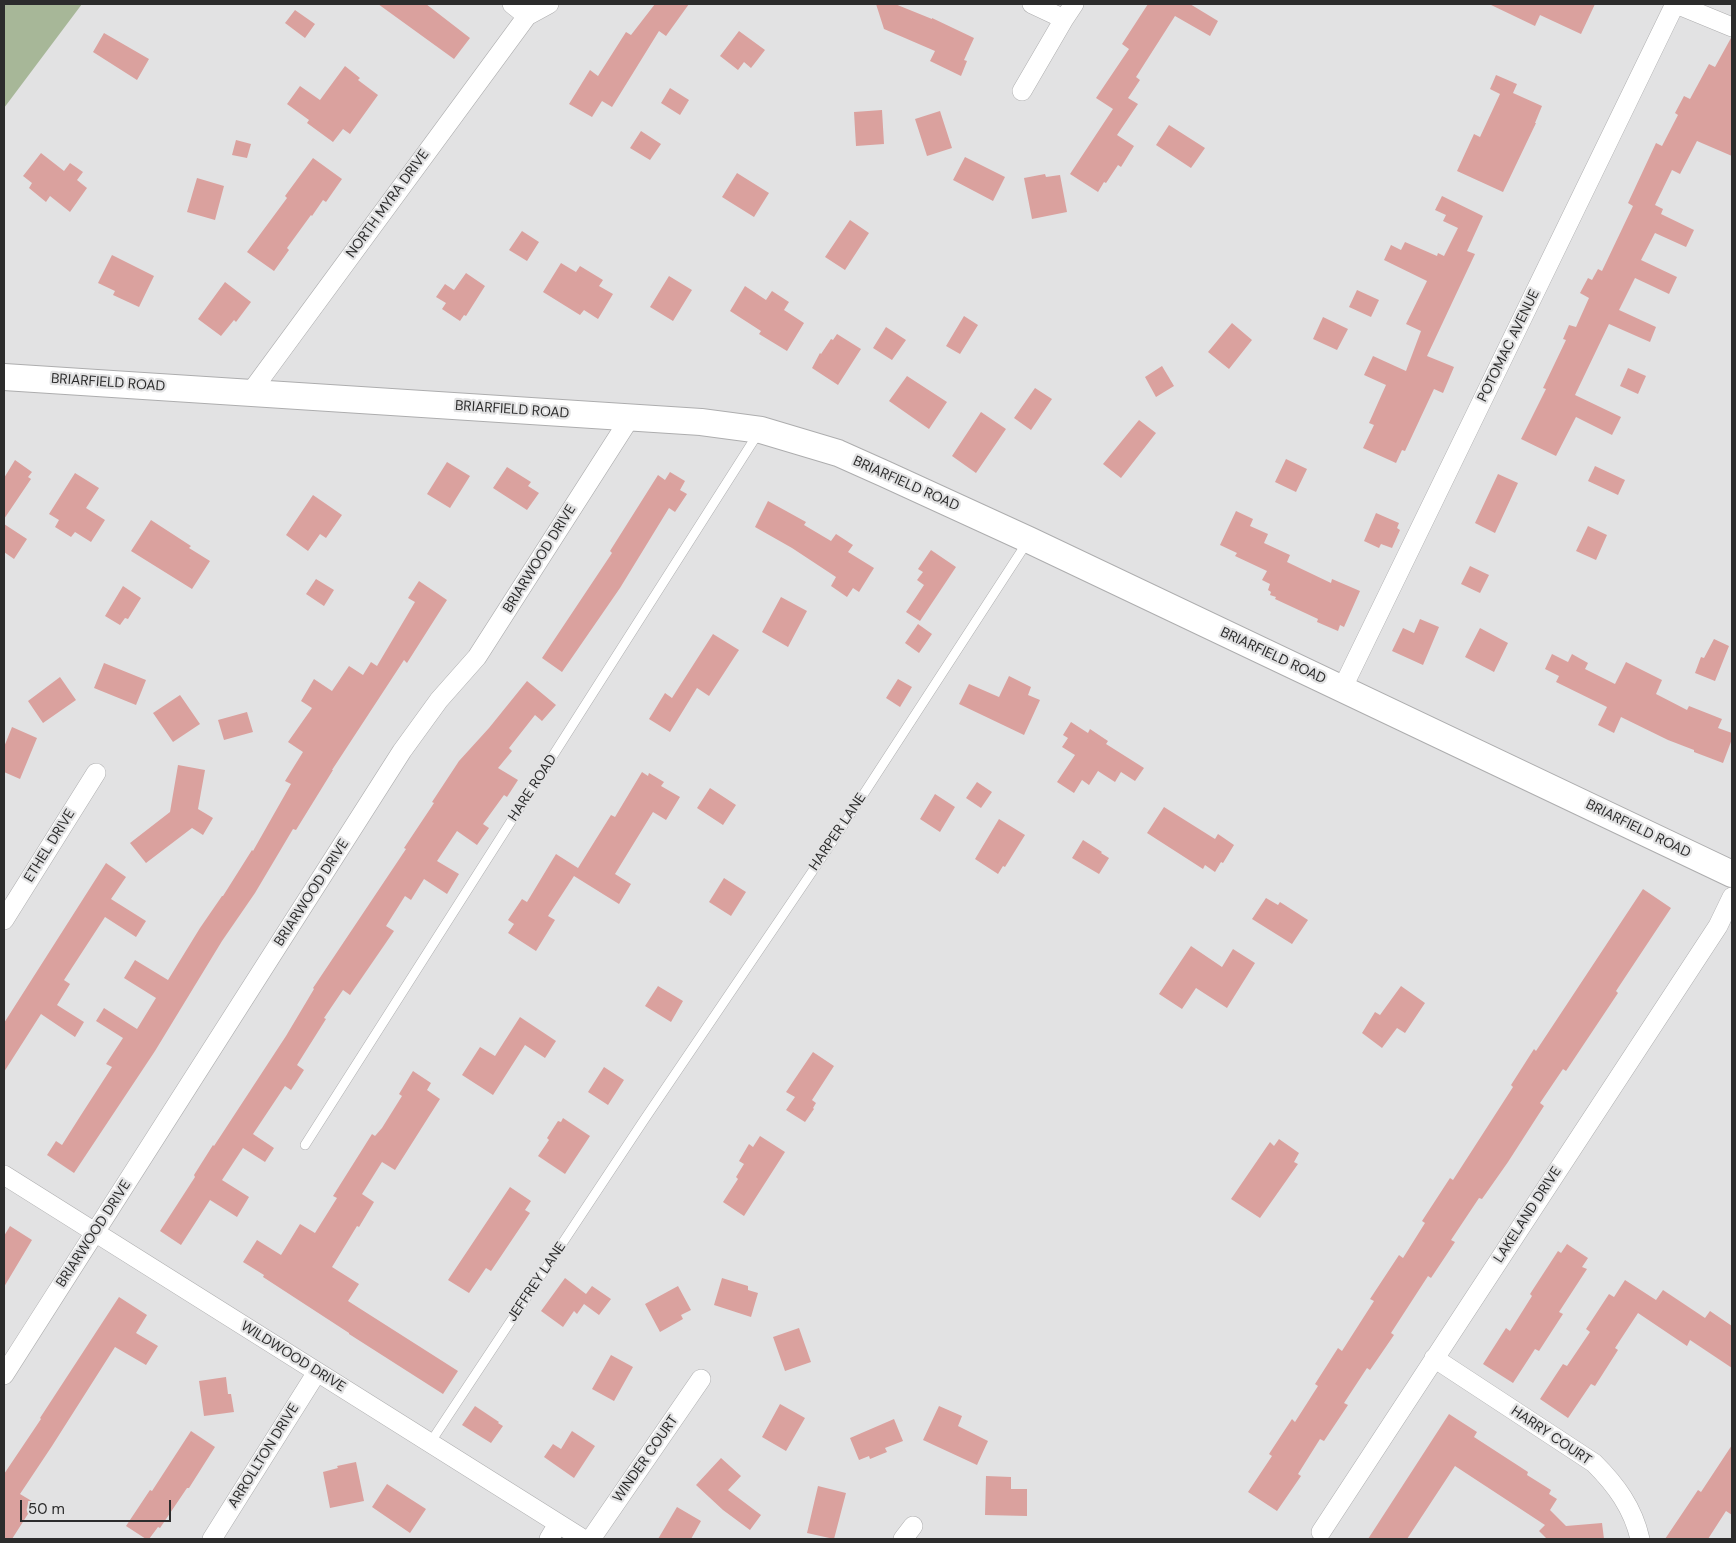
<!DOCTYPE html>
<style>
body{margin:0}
#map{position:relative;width:1736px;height:1543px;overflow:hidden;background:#e2e2e3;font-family:"DM Sans",sans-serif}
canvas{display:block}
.frame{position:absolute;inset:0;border:5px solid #2c2c2c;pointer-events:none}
.scale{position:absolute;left:20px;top:1500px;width:151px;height:22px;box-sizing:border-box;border:2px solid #2c2c2c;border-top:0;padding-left:6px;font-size:15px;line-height:18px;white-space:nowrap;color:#2c2c2c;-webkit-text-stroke:4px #e2e2e3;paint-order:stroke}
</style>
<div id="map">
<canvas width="1736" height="1543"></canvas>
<div class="frame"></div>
<div class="scale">50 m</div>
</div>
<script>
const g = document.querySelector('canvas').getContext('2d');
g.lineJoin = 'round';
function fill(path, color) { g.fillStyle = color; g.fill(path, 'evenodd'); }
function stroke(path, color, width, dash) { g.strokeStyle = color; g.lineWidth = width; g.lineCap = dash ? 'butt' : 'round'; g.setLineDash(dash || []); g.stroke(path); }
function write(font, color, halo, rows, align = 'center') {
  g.font = font + ' "DM Sans",sans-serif'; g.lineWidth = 4.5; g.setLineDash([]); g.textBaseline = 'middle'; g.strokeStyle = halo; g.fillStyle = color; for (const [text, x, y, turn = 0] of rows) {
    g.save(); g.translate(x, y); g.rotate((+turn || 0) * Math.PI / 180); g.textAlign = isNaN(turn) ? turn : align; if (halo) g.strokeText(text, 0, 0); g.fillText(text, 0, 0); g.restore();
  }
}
fill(new Path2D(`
 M4 4H82L4 108Z`), '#a7b798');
fill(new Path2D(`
 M378 4H426L470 38 454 59Z
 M655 4H689L666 36 659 31 612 107 602 101 592 117 569 104 590 70 598 76 626 32 631 35Z
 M876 4H895L932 19V18L974 38 964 60 967 61 961 76 930 61 935 51 884 29Z
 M1148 4H1190L1218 21 1210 36 1175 16 1136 77 1140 80 1128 98 1138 104 1117 135 1134 146 1121 167 1118 165 1106 183 1104 182 1098 192 1070 174 1113 109 1096 98 1129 49 1122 44Z
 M1489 4H1595L1581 34 1540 15 1535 26Z
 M295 10 315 24 305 38 285 23Z
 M739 31 765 50 751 68 744 62 738 70 720 56Z
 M104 33 149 59 137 80 93 52Z
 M1731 38H1732V156L1697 141 1680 174 1672 170 1655 205 1663 209 1661 214 1694 230 1686 247 1655 233 1641 260 1677 277 1669 294 1635 278 1619 310 1656 327 1650 342 1609 324 1575 395 1621 417 1612 435 1576 417 1556 456 1521 439 1546 389 1543 388 1566 340 1563 339 1569 325 1576 327 1589 298 1580 293 1588 278 1592 280 1598 269 1602 271 1633 206 1628 203 1656 143 1662 146 1678 115 1675 113 1684 96 1690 99 1709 64 1715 67Z
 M345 66 360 78 358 80 378 95 350 134 343 129 333 142 307 123 309 120 287 104 300 86 320 100Z
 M1496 75 1517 84 1513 93 1542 106 1535 123H1536L1503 192 1457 171 1474 134 1480 137 1500 94 1490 89Z
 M670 88 689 100 680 115 661 103Z
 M882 110 884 144 856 146 854 112Z
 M940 111 952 148 927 156 915 119Z
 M1169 125 1205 148 1191 168 1156 145Z
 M641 131 661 144 650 160 630 148Z
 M236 140 251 144 247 158 232 155Z
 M41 153 64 171 70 163 83 172 77 180 87 188 70 212 50 196 46 202 29 188 32 183 23 176Z
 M965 157 1005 177 993 201 953 180Z
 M313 158 342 179 326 202 323 200 312 216 311 215 287 248 289 250 274 271 247 252 287 198 285 196Z
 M737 173 769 193 754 217 722 197Z
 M1045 174 1046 177 1060 175 1067 212 1032 219 1024 178Z
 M197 178 224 186 215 220 187 212Z
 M1442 196 1483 216 1467 251 1475 254 1427 356 1454 367 1443 393 1434 389 1405 451 1402 450 1396 463 1363 448 1374 425 1369 423 1386 385 1364 375 1373 356 1406 371 1421 331 1406 324 1427 281 1384 260 1391 245 1401 250 1405 242 1437 256 1438 253 1444 256 1458 228 1443 221 1446 215 1435 210Z
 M850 220 869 233 845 270 825 257Z
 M522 231 539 242 527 261 509 250Z
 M112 255 154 276 139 307 113 295 115 291 98 283Z
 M561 263 576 272 580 266 603 280 599 286 613 294 598 319 584 310 580 315 543 292Z
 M466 273 485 286 466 316 464 315 460 321 442 309 446 303 436 297 445 284 454 290Z
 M669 276 692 290 673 321 650 307Z
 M225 282 251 302 236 322 234 320 221 336 198 319Z
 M745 286 766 300 772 291 789 302 784 310 804 323 787 351 759 334 761 331 730 311Z
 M1357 290 1379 300 1371 317 1349 307Z
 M964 316 978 325 960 354 946 346Z
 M1323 317 1348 329 1337 350 1313 339Z
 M1232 323 1252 340 1229 369 1208 352Z
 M886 327 906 340 892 360 873 348Z
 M837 334 861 349 838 385 812 368 820 353 821 354 831 339 833 340Z
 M1162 366 1174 386 1156 397 1145 377Z
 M1628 368 1646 376 1638 394 1620 386Z
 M907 376 947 402 929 429 889 401Z
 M1035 388 1052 399 1031 430 1014 418Z
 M981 412 1006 429 976 473 952 456Z
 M1139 420 1156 433 1121 478 1103 464Z
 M1286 459 1307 469 1296 492 1275 482Z
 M15 460 32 472 28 477 31 479 4 519V478Z
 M447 462 470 476 450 508 427 494Z
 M1595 466 1625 480 1618 495 1588 481Z
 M507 467 531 482 528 486 539 493 527 510 493 488Z
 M670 472 685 481 680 490 687 494 675 512 669 508 620 588 562 672 542 658 612 553 610 551 658 475 665 480Z
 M75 473 99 488 86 508 105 520 91 542 75 532 71 537 55 527 59 520 49 514Z
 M1498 474 1518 483 1495 533 1475 523Z
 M313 495 342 515 326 538 320 534 308 551 286 535Z
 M768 501 806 522 804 525 831 541 836 534 853 545 848 552 874 568 859 592 853 588 847 597 831 586 836 577 792 548 755 527Z
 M1236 511 1253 519 1250 526 1268 534 1264 543 1290 555 1287 562 1331 583 1332 579 1360 591 1344 627 1340 625 1338 631 1317 622 1318 619 1275 599 1276 597 1270 595 1271 592 1268 590 1270 584 1262 580 1267 571 1235 556 1237 553 1220 545Z
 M1376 513 1399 523 1397 528 1400 530 1392 548 1381 544 1379 548 1364 541Z
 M151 520 191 546 189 548 210 561 192 589 131 551Z
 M4 524 27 539 14 559 4 552Z
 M1588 526 1607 535 1596 560 1576 551Z
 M931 550 956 567 920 621 906 612 924 585 917 580 923 572 918 569Z
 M1470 566 1489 575 1480 593 1461 584Z
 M316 579 334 590 324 606 306 594Z
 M419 581 447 600 407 663 404 660 332 770H333L296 830 293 829 255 893 222 941 155 1051 74 1173 47 1155 56 1141 62 1145 81 1115 112 1067 106 1064 123 1038 96 1021 104 1008 137 1029 156 998 124 978 135 960 168 980 200 928 222 896H223L252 850 253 851 291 784 285 781 303 752 288 742 312 708 301 701 314 679 332 691 349 666 363 675 371 662 377 666 415 602 408 598Z
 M123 586 141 598 128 619 125 618 120 625 105 616Z
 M781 597 807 611 788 647 762 632Z
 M1420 619 1439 627 1423 665 1392 651 1403 628 1414 633Z
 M918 624 932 634 919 653 905 643Z
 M1480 628 1508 643 1494 672 1465 657Z
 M713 634 739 650 709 696 697 688 670 732 649 719 665 693 672 698Z
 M1714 639 1729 646 1715 681 1695 673 1701 657 1704 658Z
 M1552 654 1568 662 1572 654 1588 663 1585 669 1615 684 1626 662 1662 680 1656 694 1687 710 1689 706 1722 719 1718 728 1732 733V739L1723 763 1694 752V750L1668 740 1621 717 1614 733 1598 725 1607 707 1556 682 1559 676 1545 669Z
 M104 663 146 680 136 705 94 688Z
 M1009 676 1031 687 1028 695 1040 700 1024 735 959 704 969 684 999 697Z
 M60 677 76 700 43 723 28 701Z
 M898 679 912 687 900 707 886 698Z
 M527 681 556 705 542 721 535 715 509 748 512 751 498 768 518 780 507 797 504 795 483 824 489 828 477 845 457 831 437 861 459 874 447 894 424 879 411 900 405 896 386 926 394 931 350 995 343 990 324 1018 326 1019 297 1065 304 1070 291 1090 285 1086 253 1134 274 1148 265 1162 243 1148 222 1180 249 1197 237 1217 210 1200 181 1245 160 1231 195 1177 194 1175 213 1145 214 1146 286 1036 314 989 313 988 406 849 404 848 434 803 432 802 459 761 489 728Z
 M180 695 200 724 173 742 153 713Z
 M247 712 253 732 224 740 218 720Z
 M1071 722 1088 733 1090 729 1108 741 1106 744 1144 768 1135 781 1121 772 1115 782 1098 771 1089 785 1082 780 1074 793 1057 782 1075 755 1062 747 1068 738 1063 735Z
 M12 727 37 738 20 779 4 772V747Z
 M178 765 205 770 198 809 213 818 203 835 192 828 146 863 130 843 170 812Z
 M642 772 648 776 649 773 664 782 661 786 680 797 666 820 653 812 615 874 631 884 619 904 574 876 548 916 555 920 536 951 508 933 514 924 508 920 522 899 527 902 556 854 578 868 611 815 615 817Z
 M977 782 992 792 981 808 966 798Z
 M710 788 736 805 723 825 697 808Z
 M935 794 955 807 940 832 920 819Z
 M1164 807 1215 839 1218 834 1234 845 1223 863 1221 862 1215 872 1205 865 1203 869 1147 833Z
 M999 819 1025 835 1005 867 1003 866 998 874 975 859Z
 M1083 840 1102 852 1101 853 1109 858 1099 874 1072 858Z
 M106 863 126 877 111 899 146 921 136 937 105 917 64 980 70 984 57 1005 84 1022 75 1037 41 1014 4 1072V1023Z
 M724 878 746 892 731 916 709 902Z
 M1643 889 1671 908 1616 991 1618 993 1566 1071 1563 1069 1540 1103 1544 1106 1508 1162 1482 1199 1479 1198 1451 1240 1455 1242 1431 1278 1428 1276 1391 1333 1394 1335 1370 1370 1367 1368 1344 1403 1348 1405 1324 1441 1320 1439 1298 1474 1301 1476 1277 1511 1248 1492 1272 1456 1269 1454 1292 1419 1295 1422 1318 1386 1315 1384 1338 1348 1342 1351 1374 1301 1370 1299 1399 1255 1403 1258 1425 1223 1422 1221 1450 1178 1453 1180 1513 1087 1511 1085 1534 1049 1536 1051Z
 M1266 898 1278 905 1280 902 1308 920 1292 944 1252 919Z
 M1191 946 1222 967 1233 949 1255 963 1227 1008 1196 988 1182 1009 1159 994Z
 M658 986 683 1001 671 1022 645 1006Z
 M1401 986 1425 1003 1405 1033 1397 1028 1382 1048 1362 1033 1375 1012 1380 1015Z
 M520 1017 556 1041 545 1058 525 1045 493 1095 462 1075 480 1047 495 1056Z
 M813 1052 834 1066 812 1100 816 1103 813 1108 814 1109 805 1122 786 1110 795 1097 786 1092Z
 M604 1067 624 1080 608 1105 588 1092Z
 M413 1071 431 1083 427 1090 440 1099 395 1170 382 1162 362 1194 374 1202 359 1227 357 1226 332 1267 359 1284 348 1301 458 1371 443 1394 349 1334V1333L263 1277 264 1275 243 1262 257 1240 281 1255 300 1224 315 1233 337 1198 333 1196 372 1134 375 1136 382 1128 402 1096 399 1094Z
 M563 1118 590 1136 565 1174 538 1156 549 1140 547 1138 558 1121 561 1122Z
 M760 1136 785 1152 744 1216 723 1202 738 1179 736 1177 744 1164 739 1161 749 1144 753 1147Z
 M1279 1139 1299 1153 1294 1162 1298 1164 1260 1218 1231 1199 1270 1142 1274 1146Z
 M510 1187 531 1201 525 1210 530 1213 491 1271 486 1268 469 1293 448 1280Z
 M10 1226 32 1240 4 1287V1236Z
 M1567 1244 1588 1258 1582 1267 1587 1269 1559 1312 1563 1314 1539 1351 1535 1349 1513 1383 1483 1364 1506 1328 1510 1331 1532 1296 1530 1294 1558 1251 1561 1253Z
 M565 1278 586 1294 592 1286 611 1299 599 1315 584 1304 577 1314 574 1311 563 1327 541 1311Z
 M722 1278 748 1286V1290L758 1293 751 1317 714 1305Z
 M1625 1280 1656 1300 1663 1290 1705 1318 1710 1311 1732 1326V1368L1690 1340 1687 1346 1638 1313 1615 1348 1618 1350 1595 1386 1591 1384 1568 1418 1540 1399 1563 1364 1567 1366 1590 1332 1586 1329 1609 1294 1614 1297Z
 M678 1286 691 1310 681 1315 683 1319 660 1332 645 1304Z
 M119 1297 147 1315 136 1333 158 1346 146 1365 115 1347 52 1446 20 1494 35 1503 12 1539H4V1474L41 1419 40 1418Z
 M799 1328 811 1362 785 1371 773 1337Z
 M611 1355 633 1367 614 1401 592 1389Z
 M226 1377 228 1394H231L234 1412 204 1416 199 1381Z
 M780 1404 805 1418 786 1451 762 1437Z
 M475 1406 499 1422 498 1423 503 1426 491 1443 462 1425Z
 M939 1406 962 1416 958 1426 988 1441 977 1465 923 1440Z
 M1449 1414 1477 1432 1474 1437 1528 1472 1527 1475 1551 1490 1549 1494 1557 1499 1550 1510 1566 1526 1602 1523 1604 1539H1547L1539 1531 1545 1525 1455 1466 1407 1539H1368Z
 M894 1419 903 1441 885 1448 887 1452 870 1459 869 1456 859 1460 850 1438Z
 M191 1431 215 1447 189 1488H187L160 1528 158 1527 149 1539H146L126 1526 150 1490 152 1491Z
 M572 1431 595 1446 574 1478 544 1457 553 1444 561 1449Z
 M1732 1445V1515L1726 1511 1708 1539H1665L1698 1490 1701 1492Z
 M721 1458 741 1476 728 1490 761 1515 750 1530 723 1510 696 1485Z
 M356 1462 364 1501 330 1508 323 1472 338 1468 337 1466Z
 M986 1476 1011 1477V1489H1027V1516L985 1515Z
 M387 1484 426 1509 410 1533 372 1507Z
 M818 1486 846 1493 834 1539 807 1533Z
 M677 1507 701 1521 691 1539H658Z`), '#daa19e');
const service = new Path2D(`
 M305 1145 759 432
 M430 1443 644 1120 837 835 1028 541`);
const minor = new Path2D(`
 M512 4 527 16
 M1032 4 1064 19
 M1676 4 1732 27
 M1022 91 1064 19 1074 4
 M250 393 527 16 549 4
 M1342 689 1675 4
 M4 920 96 773
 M4 1175 583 1539
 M1434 1358 1594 1463C1616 1485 1633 1508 1640 1539
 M4 1375 402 751 439 700 477 657 630 418
 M1321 1532 1718 926 1732 897
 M212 1539 317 1372
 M549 1539 558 1524
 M591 1539 701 1379
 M903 1539 913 1526`);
const secondary = new Path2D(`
 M4 377 701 422 761 430 838 453 885 474 1029 540 1732 874`);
stroke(service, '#adadae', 10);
stroke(minor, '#adadae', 20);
stroke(secondary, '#adadae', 28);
stroke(service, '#fff', 9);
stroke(minor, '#fff', 19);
stroke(secondary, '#fff', 26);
write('14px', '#2c2c2c', '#e2e2e3', [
 ["NORTH MYRA DRIVE",388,204,-54],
 ["POTOMAC AVENUE",1509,346,-64],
 ["BRIARFIELD ROAD",108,383,4],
 ["BRIARFIELD ROAD",512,410,4],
 ["BRIARFIELD ROAD",906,484,24],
 ["BRIARWOOD DRIVE",540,559,-58],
 ["BRIARFIELD ROAD",1273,656,25],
 ["HARE ROAD",533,788,-57],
 ["BRIARFIELD ROAD",1638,829,26],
 ["HARPER LANE",838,832,-56],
 ["ETHEL DRIVE",50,846,-58],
 ["BRIARWOOD DRIVE",312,893,-57],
 ["LAKELAND DRIVE",1528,1215,-57],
 ["BRIARWOOD DRIVE",94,1234,-57],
 ["JEFFREY LANE",537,1282,-56],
 ["WILDWOOD DRIVE",293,1357,32],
 ["HARRY COURT",1551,1436,34],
 ["ARROLLTON DRIVE",264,1456,-58],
 ["WINDER COURT",646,1459,-55]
]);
</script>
